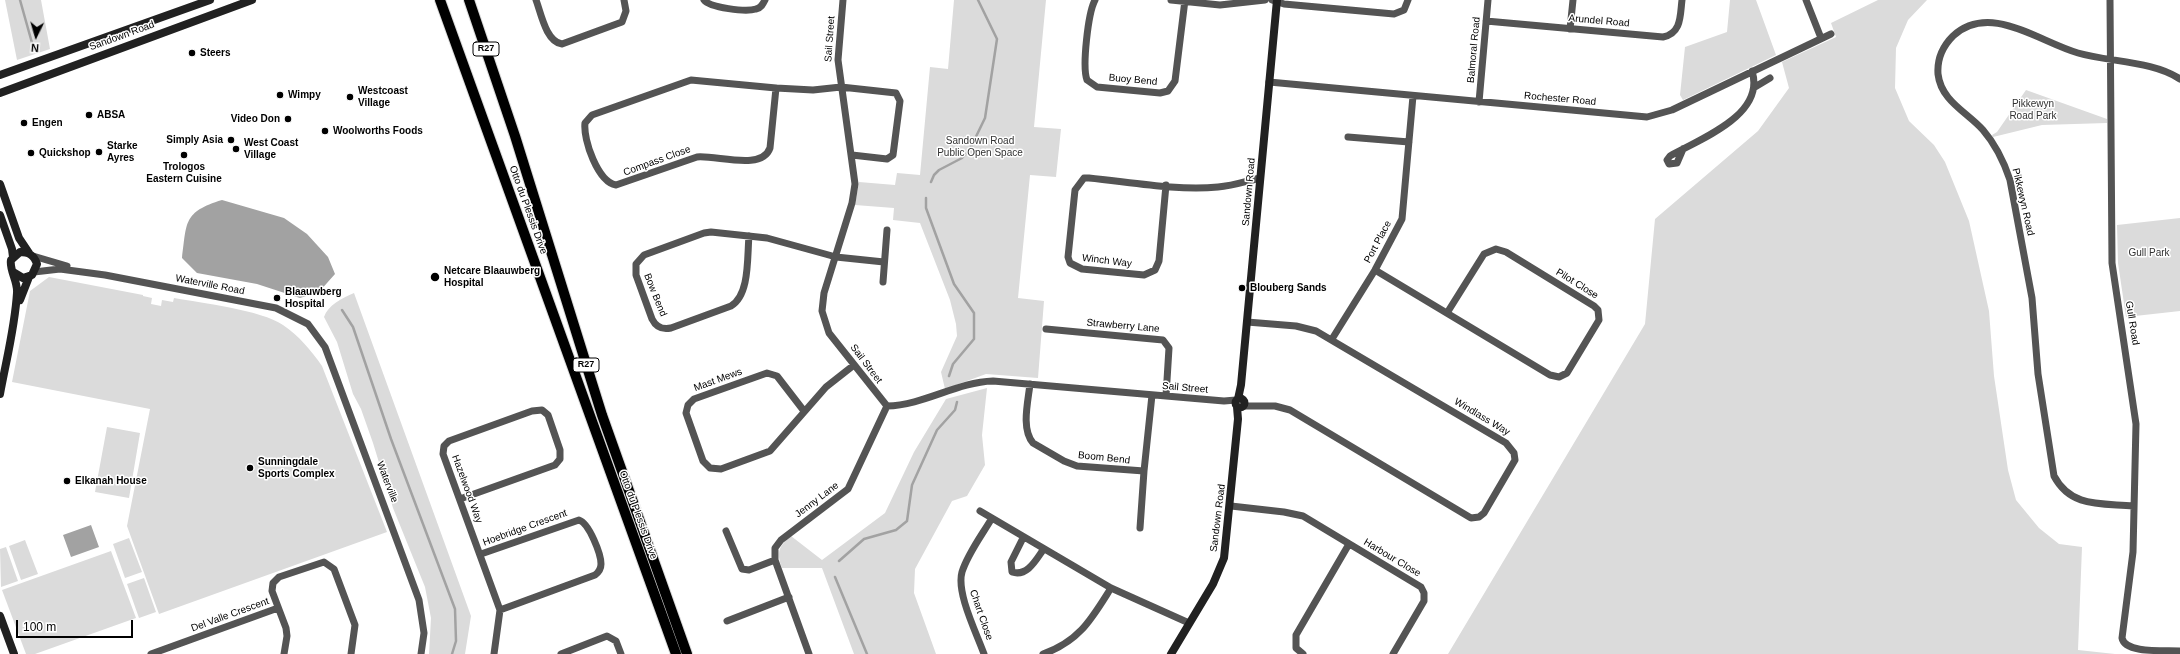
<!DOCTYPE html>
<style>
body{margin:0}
#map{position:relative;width:2180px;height:654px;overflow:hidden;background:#fff;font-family:Arial,sans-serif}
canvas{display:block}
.north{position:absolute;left:16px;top:16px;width:40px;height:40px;-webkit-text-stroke:3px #fff;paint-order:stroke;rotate:185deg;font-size:11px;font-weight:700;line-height:16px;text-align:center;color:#000}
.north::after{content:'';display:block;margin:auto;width:14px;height:18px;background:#000;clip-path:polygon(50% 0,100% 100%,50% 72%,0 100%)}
.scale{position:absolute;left:16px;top:620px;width:117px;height:18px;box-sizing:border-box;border:2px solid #000;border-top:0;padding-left:5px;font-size:12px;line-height:14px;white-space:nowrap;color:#000;-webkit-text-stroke:3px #fff;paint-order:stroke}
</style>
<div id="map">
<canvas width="2180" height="654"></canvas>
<div class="north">N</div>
<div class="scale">100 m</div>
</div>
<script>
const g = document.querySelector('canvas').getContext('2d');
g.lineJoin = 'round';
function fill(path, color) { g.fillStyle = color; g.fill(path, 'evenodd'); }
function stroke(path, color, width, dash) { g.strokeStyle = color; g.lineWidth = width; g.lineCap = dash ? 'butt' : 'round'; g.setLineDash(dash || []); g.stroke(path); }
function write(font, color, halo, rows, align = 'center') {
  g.font = font + ' Arial,sans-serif'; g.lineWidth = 3; g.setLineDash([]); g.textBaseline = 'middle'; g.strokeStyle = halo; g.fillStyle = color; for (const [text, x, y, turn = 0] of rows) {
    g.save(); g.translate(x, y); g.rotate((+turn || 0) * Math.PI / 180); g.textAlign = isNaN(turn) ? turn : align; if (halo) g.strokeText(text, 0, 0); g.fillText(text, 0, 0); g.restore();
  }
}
fill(new Path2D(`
 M5 0H41L50 49 17 60Z
 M954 0H1046L1034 127 1061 129 1056 177 1030 175 1018 298 1044 301 1038 378 986 374 945 389 941 372 957 336 956 324 950 300 920 223 893 220 894 208 855 205 859 182 895 185 897 173 920 175 930 67 948 69Z
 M1730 0H1756L1776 55 1683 100 1680 95 1685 47 1727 32Z
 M1878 0H1927L1908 20 1896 48 1895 88 1909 121 1934 145 1945 162 1969 221 1989 311 1994 376 2008 470 2016 500 2039 528 2059 544 2082 547 2078 650 2115 654H1448L1645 324 1655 219 1758 131 1789 88 1782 62 1836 37 1831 23Z
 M2026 90 2107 119V123L2042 125 1993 137 1992 135 1997 132Z
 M2180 218V311L2126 317 2118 263 2117 225Z
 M49 277 143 295V296L152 298 151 304 161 306 162 300 173 302 174 298C202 303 261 310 283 325 299 336 311 350 322 366L387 532 159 614 127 526 150 409 12 382 30 291Z
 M354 293 471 616 465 654H429L431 618 425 587 393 508 373 443 361 409 353 394 337 342 324 317C328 305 342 298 354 293Z
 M987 388 982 435 985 465 967 496 952 501 915 569 914 593 936 654H854L822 568H782C776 552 779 546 791 536L822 560 885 513 914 452 946 399Z
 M107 427 140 433 129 498 95 492Z
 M129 538 142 572 125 578 113 544Z
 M25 540 38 574 21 580 9 546Z
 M6 547 18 581 1 587 0 549Z
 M111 551 136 618 35 654H26L2 590Z
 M144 578 156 612 139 618 127 584Z`), '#dbdbdb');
fill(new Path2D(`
 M222 200 284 218 307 234 328 257 335 274 319 292 300 298 257 284 197 273 182 258C187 222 183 212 222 200Z
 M91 525 99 547 71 557 63 535Z`), '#a2a2a2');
stroke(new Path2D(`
 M20 0 34 50
 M931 182 934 175 939 170 962 158 970 149 985 118 997 39 978 0
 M926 198V208L954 284 974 313V339L953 364 949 376
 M342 310 353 327 391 439 455 609 456 641 452 654
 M839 561 864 539 896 530 907 521 912 485 937 430 955 410 957 402
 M835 577 867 654`), '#a2a2a2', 2.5);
const primary = new Path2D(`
 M440 0 676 654
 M469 0 515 136 602 415 687 654`);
stroke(primary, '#dbdbdb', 12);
stroke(new Path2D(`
 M536 0C541 13 546 42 562 44L622 22 626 11 624 0
 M704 0C710 8 746 12 756 9 761 8 763 4 765 0
 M843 0 838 60 855 184 852 203 824 293 822 311 829 333 887 406C924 405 957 382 993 381L1224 401 1236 400
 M1095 0C1088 13 1082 67 1087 80L1097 87 1160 93 1168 91 1175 81 1185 0
 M1171 0 1220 5 1265 0
 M1272 0 1284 4 1394 14 1404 10 1408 0
 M1806 0 1821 38
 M2110 0 2112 263 2136 424 2133 552 2122 638C2125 654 2166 650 2180 651
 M1486 21 1663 37C1682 33 1680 15 1682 0
 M1570 29 1573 0
 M1269 82 1647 117 1672 110 1831 34
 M1755 87 1770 78
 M776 88 770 148C762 171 717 155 697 157L616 185C598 182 583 140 585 123L592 115 691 80 776 88 813 90 841 87 896 93 900 101 893 155 887 159 852 155
 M1479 102 1488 0
 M1348 137 1409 142
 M1683 149 1677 163 1669 164 1667 160 1670 156C1700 139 1766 115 1752 71
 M1166 185 1159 261 1155 270 1144 275 1082 269 1070 263 1068 257 1075 190 1084 178H1089C1130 182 1177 191 1218 187 1232 186 1247 181 1260 178
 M749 236C747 257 750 295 731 306L671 328C662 330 656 327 652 319L636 275V264L644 255 704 233 711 232 767 238 836 257 884 262
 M33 256 67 266
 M1375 270 1550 375 1559 377 1567 373 1599 320 1598 310 1594 306 1506 252 1496 249 1484 254 1447 313
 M34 272 60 269 105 275 276 308 308 324 325 347 419 600 424 633 421 654
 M883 282 887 230
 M1046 329 1163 340 1169 348 1166 396
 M1332 339 1375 270 1402 219 1413 96
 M1030 384C1028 402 1021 429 1033 443L1064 461 1077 466 1144 471 1152 395
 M1244 406H1275L1290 410 1471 518 1479 517 1484 513 1515 460 1514 453 1506 443 1316 331 1296 326 1247 322
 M804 411 777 376 767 373 694 399 688 405 686 413 703 461 710 468 721 469 770 451 826 387 854 365
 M460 499 555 465 560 459V450L548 415 542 410 532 411 449 441 444 446 443 454 500 610 494 654
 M1231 506 1284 512 1303 516 1421 587 1424 593V601L1393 654
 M2133 506C2101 503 2071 508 2054 476L2038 374 2032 298 2010 180C2004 162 1996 145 1983 130 1967 112 1941 101 1938 74 1937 59 1942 47 1953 36 1990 2 2039 42 2078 53 2109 62 2154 61 2180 79
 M980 511 1111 588 1189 623
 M1140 528 1144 471
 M726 531 742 569 749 570 775 560
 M1023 538 1011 562 1012 572C1027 577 1036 560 1043 550
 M481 554 579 520C589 523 601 554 601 564 601 569 599 572 595 575L500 610
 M727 621 789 597
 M151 654 278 608
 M284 654 287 636 286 628 272 591 273 583 279 577 324 562 334 569 355 625 351 654
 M561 654 607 636 616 641 621 654
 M809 654 775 560V548L781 540 848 489 887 406
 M984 654C977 634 956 593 962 572 968 553 982 535 992 518
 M1043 654C1080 641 1092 618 1111 588
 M1303 654 1296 648V635L1349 544`), '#545454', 7);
stroke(new Path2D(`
 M0 75 210 0
 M0 93 252 0
 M0 184 19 238 29 253
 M0 215 12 249 13 257
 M20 300 29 277
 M0 394C6 361 15 327 17 293 18 281 9 270 11 260L20 252C29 252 34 255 37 264L32 275 23 278 13 272
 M1235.5 403a4.5 4.5 0 1 1 9 0a4.5 4.5 0 1 1-9 0Z
 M1238 399 1241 385 1277 0
 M0 616 14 654
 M1171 654 1213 584 1224 558 1238 419 1237 407`), '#212121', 8);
stroke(primary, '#000', 10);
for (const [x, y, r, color] of [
 [192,53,4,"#000"],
 [280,95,4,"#000"],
 [350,97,4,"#000"],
 [89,115,4,"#000"],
 [288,119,4,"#000"],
 [24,123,4,"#000"],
 [325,131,4,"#000"],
 [231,140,4,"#000"],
 [236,149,4,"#000"],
 [99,152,4,"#000"],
 [31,153,4,"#000"],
 [184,155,4,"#000"],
 [435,277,5,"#000"],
 [1242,288,4,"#000"],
 [277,298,4,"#000"],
 [250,468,4,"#000"],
 [67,481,4,"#000"]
]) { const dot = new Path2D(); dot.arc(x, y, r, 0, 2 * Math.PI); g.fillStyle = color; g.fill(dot); stroke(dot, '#fff', 1.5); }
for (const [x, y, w] of [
 [486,49,26],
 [586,365,26]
]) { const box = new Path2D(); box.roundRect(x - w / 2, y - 7, w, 14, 3); g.fillStyle = '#fff'; g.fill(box); stroke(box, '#000', 1); }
write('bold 9px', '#000', null, [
 ["R27",486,49],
 ["R27",586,365]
]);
write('10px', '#000', '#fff', [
 ["Arundel Road",1599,21,5],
 ["Sandown Road",122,36,-20],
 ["Sail Street",830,39,-86],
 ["Balmoral Road",1474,50,-85],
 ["Buoy Bend",1133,80,5],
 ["Rochester Road",1560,99,5],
 ["Compass Close",657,161,-20],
 ["Sandown Road",1249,192,-85],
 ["Pikkewyn Road",2023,202,77],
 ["Otto du Plessis Drive",528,210,70],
 ["Port Place",1378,242,-62],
 ["Winch Way",1107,261,7],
 ["Pilot Close",1577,284,32],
 ["Waterville Road",210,285,11],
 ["Bow Bend",655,295,68],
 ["Gull Road",2132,323,81],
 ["Strawberry Lane",1123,326,5],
 ["Sail Street",866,364,53],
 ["Mast Mews",718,380,-20],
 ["Sail Street",1185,388,5],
 ["Windlass Way",1482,417,31],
 ["Boom Bend",1104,458,6],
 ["Waterville",387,482,69],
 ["Hazelwood Way",467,489,70],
 ["Jenny Lane",817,500,-37],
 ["Otto du Plessis Drive",638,515,70],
 ["Sandown Road",1218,518,-83],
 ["Hoebridge Crescent",525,528,-20],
 ["Harbour Close",1392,558,31],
 ["Del Valle Crescent",230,615,-20],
 ["Chart Close",981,615,71]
]);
write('bold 10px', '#000', '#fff', [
 ["Steers",200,53],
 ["Westcoast",358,91],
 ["Village",358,103],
 ["Wimpy",288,95],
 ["ABSA",97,115],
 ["Video Don",280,119,"right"],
 ["Engen",32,123],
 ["Woolworths Foods",333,131],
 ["Simply Asia",223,140,"right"],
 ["West Coast",244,143],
 ["Village",244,155],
 ["Starke",107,146],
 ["Ayres",107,158],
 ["Quickshop",39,153],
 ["Trologos",184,167,"center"],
 ["Eastern Cuisine",184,179,"center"],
 ["Netcare Blaauwberg",444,271],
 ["Hospital",444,283],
 ["Blouberg Sands",1250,288],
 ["Blaauwberg",285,292],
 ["Hospital",285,304],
 ["Sunningdale",258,462],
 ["Sports Complex",258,474],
 ["Elkanah House",75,481]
], 'left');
write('10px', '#323232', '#fff', [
 ["Pikkewyn",2033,104],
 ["Road Park",2033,116],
 ["Sandown Road",980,141],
 ["Public Open Space",980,153],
 ["Gull Park",2149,253]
]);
</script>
